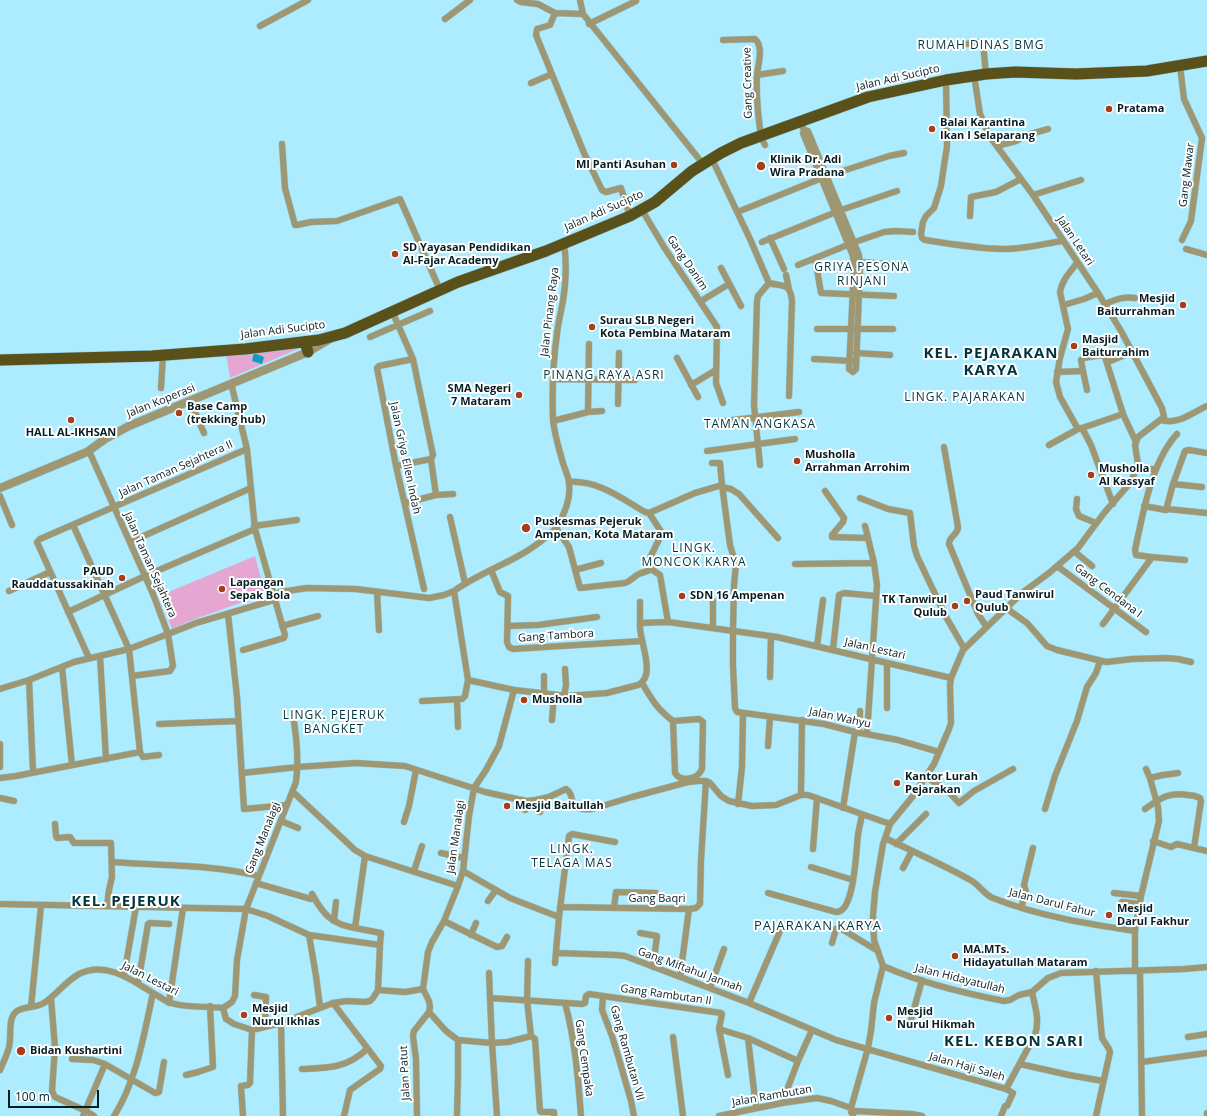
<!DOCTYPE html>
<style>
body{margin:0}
#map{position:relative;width:1207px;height:1116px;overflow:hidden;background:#adecff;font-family:"Open Sans",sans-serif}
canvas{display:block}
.scale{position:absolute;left:8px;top:1090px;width:91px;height:18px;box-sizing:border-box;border:2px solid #041e25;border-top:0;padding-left:5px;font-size:12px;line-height:14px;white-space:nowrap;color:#041e25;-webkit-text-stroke:3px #fff;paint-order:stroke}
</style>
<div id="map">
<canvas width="1207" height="1116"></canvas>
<div class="scale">100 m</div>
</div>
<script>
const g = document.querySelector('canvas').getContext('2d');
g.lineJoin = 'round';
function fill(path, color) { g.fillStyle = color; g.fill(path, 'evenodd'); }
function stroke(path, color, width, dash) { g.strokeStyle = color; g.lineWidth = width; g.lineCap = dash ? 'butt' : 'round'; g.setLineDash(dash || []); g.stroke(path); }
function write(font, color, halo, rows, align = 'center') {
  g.font = font + ' "Open Sans",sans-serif'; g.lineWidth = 4; g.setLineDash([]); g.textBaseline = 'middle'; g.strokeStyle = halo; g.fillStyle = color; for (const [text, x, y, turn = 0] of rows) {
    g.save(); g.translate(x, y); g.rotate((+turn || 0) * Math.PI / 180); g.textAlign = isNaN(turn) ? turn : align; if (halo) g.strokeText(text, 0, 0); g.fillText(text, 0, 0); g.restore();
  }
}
fill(new Path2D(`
 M305 346 230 378 226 354Z
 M255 556 265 594 187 622 172 629 159 596Z`), '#e5a7d2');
fill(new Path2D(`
 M254 353 264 357 262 364 252 361Z`), '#07a0be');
const minor = new Path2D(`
 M517 0 521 2 538 4 555 13 583 14 703 164
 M580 0 583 14
 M555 13 550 25 537 29 536 35 584 153 602 190 606 192 621 188 630 216
 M445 19 470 0
 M589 24 636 1
 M260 26 308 0
 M723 40 755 39C764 47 758 64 757 75 756 95 758 116 761 136
 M966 44 980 42 983 43 986 74
 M1180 66 1184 99 1202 138 1191 221 1182 240
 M757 75 783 71
 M946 80 947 147 945 159 941 186 934 208 926 216 923 222 921 234 922 238 925 240C951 244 978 249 1004 249 1024 249 1043 244 1062 241
 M531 83 552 74
 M800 121 804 130 803 133 853 256 854 267 849 369 853 372 856 369 860 267 859 255 808 131 804 130
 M763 141 765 145
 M282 144 285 188 295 225H297L311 222 337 221 400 199 440 290
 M997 146 1016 141 1027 135 1048 129
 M712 159 750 239 769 283 758 296 757 301 754 405 760 465
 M1033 195 1081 180
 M642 210 664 247 717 327 716 383 723 403
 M740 211 827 176 889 156 904 153
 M970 216 971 197 996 192 1021 179
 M770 238 784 269
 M762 242 841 210 897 191
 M564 244C567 263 566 282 563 301 561 312 558 323 557 334 553 362 552 390 553 419 554 433 559 449 563 463 565 470 569 477 569 484 571 498 564 515 557 527 554 531 549 534 546 537 519 561 483 570 454 591L468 680 514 690 567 696 607 693 638 685C656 677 641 644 640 628V623L668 622 777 637 951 678
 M1186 249 1207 255
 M815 258 821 293 894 296
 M860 262 901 265
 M1077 263C1070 272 1062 280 1060 292L1068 329 1060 358 1056 382 1060 397 1078 429 1082 428 1091 445 1113 504
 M798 265 855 242 884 232 896 231 913 232
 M721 268 741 306
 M786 275 789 289
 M769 283C785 287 790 283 792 301L789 396
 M701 301 729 284
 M1105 304C1115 300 1123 296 1135 298
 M1064 305 1084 299 1098 293
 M392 311 413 359 433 455 431 459
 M817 329H893
 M370 337 430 311
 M856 353 890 355
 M677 358 698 397
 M413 359 379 366 377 368 396 466 424 589
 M814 359 852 361
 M1108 362 1132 352
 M1083 371 1087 390
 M1057 372 1083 371 1081 360 1083 358 1102 355 1105 357 1123 414 1136 442
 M553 379 635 380
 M231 383 247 449 255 529 285 635 284 638 243 650
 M691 385 716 370
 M161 388 163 355
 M190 401 204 433
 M618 404 619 353
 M588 412 589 344
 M1161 420C1179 425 1191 413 1207 406
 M553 421 588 412 602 411
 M717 422 799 412
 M1082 428 1123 414
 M1049 445 1078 429
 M944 447 958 527C958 535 949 536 949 544L978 614 986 626
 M707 451 795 439
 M431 459 436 495
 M712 463H720L722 485
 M396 466 431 459
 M1136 469H1156
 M569 482C598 480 621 498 645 512L649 513 695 493 722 485 730 545 736 565 734 585 733 630V666L735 708 737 712 824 724 855 732 898 740 939 752
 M1173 484 1185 451 1189 450 1207 453
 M722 487 731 489 739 494 778 538
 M825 491 844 518 843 522 832 535V537L868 538 874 563 877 585 867 734
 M0 496 12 525
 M860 498 888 509 910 513 914 546 917 556 946 617 964 648
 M1077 499 1076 509 1079 516 1096 523
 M405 503 436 495 453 494
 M1144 506 1166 510 1173 484 1202 487
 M1167 509 1207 513
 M649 513 662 533 649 560 651 569 660 575 668 622
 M450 517 465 583
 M73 525 129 649 140 752
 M254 526 297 520
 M865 526 868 538
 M556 528 569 547 580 588 625 583C631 581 634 576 639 574 644 572 647 572 651 569
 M130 542 251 488
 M1075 552 1092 566
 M1151 557 1185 560
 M795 564 874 563
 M1057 566 1146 632
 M491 570 500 592 508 596V598L507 642 509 647 513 649 642 641
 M575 570 601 563
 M9 591 50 572
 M377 592 379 630
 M273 596 280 592 307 588 356 589 429 598 444 595 454 591
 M713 601V628
 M1006 608 1027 623 1047 646 1057 650 1106 662 1132 659 1166 658 1178 659 1191 662
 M68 612 145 576 255 529
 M228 614 237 697 244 809 287 805
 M640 623V602
 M1103 624 1150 560 1151 557 1136 555 1135 550C1143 514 1151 462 1177 434
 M282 626 318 616
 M508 626 538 625 597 617
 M817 646 823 600
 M833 649 839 595 844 593 876 596
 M100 656 106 759
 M89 658 37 542 40 539 247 449
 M62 667 72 765
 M132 676 170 671 173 666 168 634 196 623 274 600
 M544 676V693
 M770 677 771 636
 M29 680 33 772
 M642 683C652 700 657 709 673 721
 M0 689 29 680 74 662 129 649 168 634 153 594 89 451
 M564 696 566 685 565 669
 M457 700 458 727
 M422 701 462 699 465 696 468 680
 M887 708V663
 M293 716C297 739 299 759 296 782L246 909 268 916 309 935 380 945 378 990
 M699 719 703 722 702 769C698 779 681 783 675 773L673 721Z
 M552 720 554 695
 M159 724 238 721
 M859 733 860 711
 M0 744V767
 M768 746 770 717
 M1146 769 1150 778
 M242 773 298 767 356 763 405 766 485 792 526 801 535 800 549 797 566 789C578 796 563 811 592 809L632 797 688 782 698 781H706L710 783 721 796 729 801 752 806 776 805 801 795H808L890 824
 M926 777 947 790 959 803 974 791 1013 769
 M0 778 16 776 140 752 143 757 159 755
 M293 792 355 850 365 856 458 886
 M801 795 802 720
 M0 798 14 801
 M523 800 525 810
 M738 804 742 767 743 713
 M843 808 855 732
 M1045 809 1055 776 1077 721 1087 687 1096 673 1100 661
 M1145 809C1161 798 1168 792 1188 795 1192 795 1196 796 1200 798L1201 801 1194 848
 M540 812 541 799
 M281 821 298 828
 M404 822 409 806 416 770
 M55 824 56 836 57 838 70 837 74 843H111L112 877 109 890 107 906
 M885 838C914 852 944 865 972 881 980 886 985 895 993 898 1038 916 1088 924 1135 931
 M1153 841 1171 847 1177 844 1207 851
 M896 844 926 814
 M813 849 817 798
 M441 853 464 858
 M365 856 355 928 381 933 380 945
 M112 862C161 866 211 864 259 876
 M811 867 853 880
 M903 868 912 851
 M414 871 422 846
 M463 871 510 898 559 917
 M256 883 311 899
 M768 893 836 912C855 913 856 849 858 835 859 828 861 821 862 814
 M1114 893 1141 896
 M312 894C323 914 331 924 355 928
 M488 901 496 890
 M1122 902 1140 904
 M0 904 246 909 237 960 235 996 232 1002 223 1008
 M560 907 689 909 696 908 700 904 701 860 706 781
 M614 908 616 892 656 893
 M1021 908 1026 892 1024 885 1033 848
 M334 921 336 902
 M444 921 497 947 502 946 507 937
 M640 933 657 936 653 967
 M309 935 316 976 320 1007
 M471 935 476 923
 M832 943 836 929 840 928 878 951
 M556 953 616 955 625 956 749 1003 836 1040 1006 1089 1035 1035C1040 1019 1035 1007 1032 992
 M528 961 527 1000 531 1036
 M555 963 559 917 569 836 572 834 615 842
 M883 966C921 983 963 993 1004 1001L1010 1000 1019 995 1032 992 1048 978 1061 973 1184 969 1207 967
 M1135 970V931L1141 896 1159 821 1158 807 1150 778 1163 775 1178 773
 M1140 971 1142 1116
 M489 973 490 998
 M124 975 136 907
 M680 977 689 909
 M138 984 148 924 150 923 169 924
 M710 988 724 949
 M254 995 266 997 265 1027
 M603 996 602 1010 612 1036 619 1059 631 1101 634 1116
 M51 998 55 1048 52 1091 55 1097 86 1111 94 1116
 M169 1003 183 908
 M333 1003 381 1066 380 1069 350 1090 344 1116
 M565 1003C575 1040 578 1077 581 1116
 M749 1003 780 931
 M31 1007 41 906
 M429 1012 446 1031 458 1040 492 1043 497 1116
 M911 1020 922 980
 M281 1023 283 1116
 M719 1029 728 1075
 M531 1036 508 1042 492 1043 490 998 582 1004 585 1003 586 996 589 994 721 1013 722 1014 719 1029 748 1038 798 1061
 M531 1036 535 1039 540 1111 541 1112H554V1116
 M673 1037 683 1116
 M1188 1037 1207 1034
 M748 1038 756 1108
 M72 1059 93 1060 105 1064 83 1116
 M1142 1062 1207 1053
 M105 1064 155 1093 159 1092 164 1062
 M1020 1064 1069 1075 1103 1081
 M302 1069C329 1068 347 1068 367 1049
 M0 1070C3 1063 7 1055 9 1047 12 1036 7 1018 17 1011 26 1006 36 1008 44 1003 56 995 66 981 79 974 108 960 134 982 158 996 162 998 166 1002 171 1003 187 1008 206 1006 223 1008L226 1019 234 1024 252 1030 281 1023 333 1003 347 1001 365 1002 370 1001 373 998 378 990 405 992 423 989
 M186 1075 198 1072 213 1067 210 1006
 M782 1103 798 1061 812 1030
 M851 1112 855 1111 912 1114 922 1116
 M114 1116C137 1080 144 1034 153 993
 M243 1116 241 1086 248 1085 250 1083 252 1030
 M417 1116 416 1059 413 1036 414 1031 429 1012 430 1007 429 1001 423 989 428 952 432 942 444 921 458 886 463 871 469 816 474 788 486 770 499 746 514 690
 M457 1116 458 1075V1040
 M719 1116 782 1103 817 1098 831 1101 851 1108
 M853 1116 851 1108 868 1048 871 1031 874 1003 883 966 874 940 873 916 875 892 883 844 890 824 913 796 934 764 949 729 951 723 950 685 951 678 963 650 1022 593 1049 573 1078 548 1104 513 1131 482 1138 464 1135 445 1138 437 1164 417 1162 408 1121 331 1098 293 1033 195 990 137 980 114 974 75
 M1001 1116 1005 1106H1007L1013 1093 1006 1089
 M1096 1116 1110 1052 1109 1049 1102 1038 1096 971
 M1207 1116V1113`);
const tertiary = new Path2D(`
 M0 488 87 452 105 439 129 426 308 352 330 339`);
const trunk = new Path2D(`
 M305 342 308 352
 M0 360 152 356 245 349 319 340 345 333 458 282 546 251 630 216 655 202 692 171 721 153 741 143 868 97 946 80 986 74 1015 72 1076 74 1147 71 1207 61`);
stroke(minor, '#8fc7d8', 7);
stroke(tertiary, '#8fc7d8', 9);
stroke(trunk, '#8fc7d8', 12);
stroke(minor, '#9f9772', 6);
stroke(tertiary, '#9f9772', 8);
stroke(trunk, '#5a5019', 11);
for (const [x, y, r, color] of [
 [1109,109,4,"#a53e1a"],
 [932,129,4,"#a53e1a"],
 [674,165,4,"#a53e1a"],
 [761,166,5,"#a53e1a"],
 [395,254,4,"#a53e1a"],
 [1183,305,4,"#a53e1a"],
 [592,327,4,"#a53e1a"],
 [1074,346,4,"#a53e1a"],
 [519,395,4,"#a53e1a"],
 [179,413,4,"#a53e1a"],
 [71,420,4,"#a53e1a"],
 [797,461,4,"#a53e1a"],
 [1091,475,4,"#a53e1a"],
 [526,528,5,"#a53e1a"],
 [122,578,4,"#a53e1a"],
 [222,589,4,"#a53e1a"],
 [682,596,4,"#a53e1a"],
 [967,601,4,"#a53e1a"],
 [955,606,4,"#a53e1a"],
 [524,700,4,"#a53e1a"],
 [897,783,4,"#a53e1a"],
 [507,806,4,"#a53e1a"],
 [1109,915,4,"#a53e1a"],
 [955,956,4,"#a53e1a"],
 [244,1015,4,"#a53e1a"],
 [889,1018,4,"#a53e1a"],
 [21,1051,5,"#a53e1a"]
]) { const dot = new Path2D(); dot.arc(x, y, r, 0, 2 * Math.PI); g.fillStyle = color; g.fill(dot); stroke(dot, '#fff', 1.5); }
write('11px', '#041e25', '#fff', [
 ["Jalan Adi Sucipto",898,78,-13],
 ["Gang Creative",748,83,-91],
 ["Gang Mawar",1187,175,-83],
 ["Jalan Adi Sucipto",604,211,-24],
 ["Jalan Letari",1075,241,56],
 ["Gang Danim",687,263,56],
 ["Jalan Pinang Raya",550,312,-83],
 ["Jalan Adi Sucipto",283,330,-7],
 ["Jalan Koperasi",161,401,-22],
 ["Jalan Griya Ellen Indah",405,458,78],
 ["Jalan Taman Sejahtera II",176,469,-24],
 ["Jalan Taman Sejahtera",150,565,66],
 ["Gang Cendana I",1108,591,37],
 ["Gang Tambora",556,636,-4],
 ["Jalan Lestari",875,649,13],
 ["Jalan Wahyu",840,718,12],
 ["Jalan Manalagi",456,837,-82],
 ["Gang Manalagi",263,838,-68],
 ["Gang Baqri",657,899],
 ["Jalan Darul Fahur",1052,903,14],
 ["Gang Miftahul Jannah",690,970,20],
 ["Jalan Lestari",150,979,27],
 ["Jalan Hidayatullah",960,979,14],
 ["Gang Rambutan II",666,995,8],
 ["Gang Rambutan VII",627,1053,74],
 ["Gang Cempaka",584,1058,82],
 ["Jalan Haji Saleh",967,1067,16],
 ["Jalan Patut",405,1073,-93],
 ["Jalan Rambutan",772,1096,-10]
]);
write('bold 11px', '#041e25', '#fff', [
 ["Pratama",1117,109],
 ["Balai Karantina",940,123],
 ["Ikan I Selaparang",940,136],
 ["Klinik Dr. Adi",770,160],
 ["Wira Pradana",770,173],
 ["MI Panti Asuhan",666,165,"right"],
 ["SD Yayasan Pendidikan",403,248],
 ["Al-Fajar Academy",403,261],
 ["Mesjid",1175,299,"right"],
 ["Baiturrahman",1175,312,"right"],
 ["Surau SLB Negeri",600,321],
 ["Kota Pembina Mataram",600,334],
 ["Masjid",1082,340],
 ["Baiturrahim",1082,353],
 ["SMA Negeri",511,389,"right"],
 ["7 Mataram",511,402,"right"],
 ["Base Camp",187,407],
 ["(trekking hub)",187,420],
 ["HALL AL-IKHSAN",71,433,"center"],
 ["Musholla",805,455],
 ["Arrahman Arrohim",805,468],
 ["Musholla",1099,469],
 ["Al Kassyaf",1099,482],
 ["Puskesmas Pejeruk",535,522],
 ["Ampenan, Kota Mataram",535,535],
 ["PAUD",114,572,"right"],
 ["Rauddatussakinah",114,585,"right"],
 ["Lapangan",230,583],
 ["Sepak Bola",230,596],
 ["Paud Tanwirul",975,595],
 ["Qulub",975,608],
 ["SDN 16 Ampenan",690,596],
 ["TK Tanwirul",947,600,"right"],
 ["Qulub",947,613,"right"],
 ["Musholla",532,700],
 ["Kantor Lurah",905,777],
 ["Pejarakan",905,790],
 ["Mesjid Baitullah",515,806],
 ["Mesjid",1117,909],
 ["Darul Fakhur",1117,922],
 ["MA.MTs.",963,950],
 ["Hidayatullah Mataram",963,963],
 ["Mesjid",252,1009],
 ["Nurul Ikhlas",252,1022],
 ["Mesjid",897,1012],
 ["Nurul Hikmah",897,1025],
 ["Bidan Kushartini",30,1051]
], 'left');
g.letterSpacing = '1px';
write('12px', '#00343f', '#fff', [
 ["RUMAH DINAS BMG",981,46],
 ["GRIYA PESONA",862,268],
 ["RINJANI",862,282],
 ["PINANG RAYA ASRI",604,376],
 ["LINGK. PAJARAKAN",965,398],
 ["TAMAN ANGKASA",760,425],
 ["LINGK.",694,549],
 ["MONCOK KARYA",694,563],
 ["LINGK. PEJERUK",334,716],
 ["BANGKET",334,730],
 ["LINGK.",572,850],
 ["TELAGA MAS",572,864]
]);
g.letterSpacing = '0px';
g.letterSpacing = '1px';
write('13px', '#00343f', '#fff', [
 ["PAJARAKAN KARYA",818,926]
]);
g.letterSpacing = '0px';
g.letterSpacing = '1px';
write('bold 15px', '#00343f', '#fff', [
 ["KEL. PEJARAKAN",991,354],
 ["KARYA",991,371],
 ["KEL. PEJERUK",126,902],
 ["KEL. KEBON SARI",1014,1042]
]);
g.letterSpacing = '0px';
</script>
